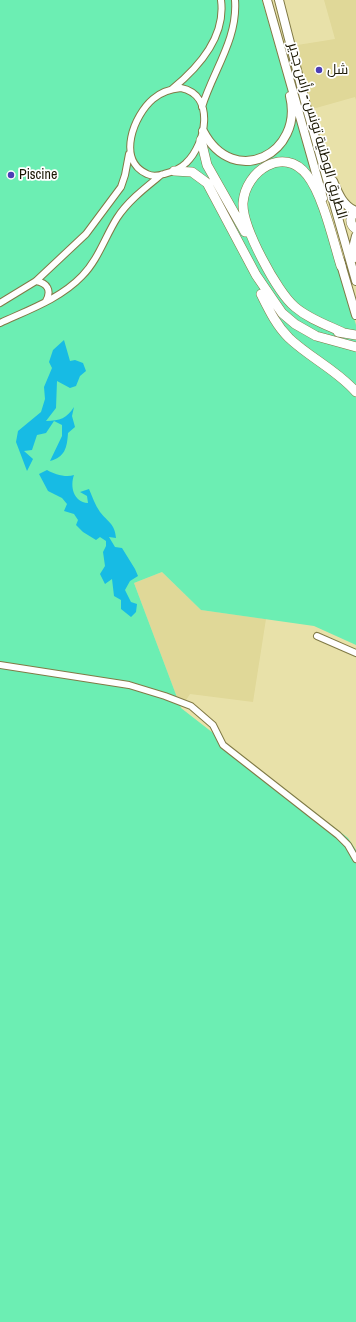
<!DOCTYPE html>
<meta charset="utf-8">
<style>
body{margin:0}
canvas{display:block;background:#e8e1a9}
</style>
<canvas width="356" height="1322"></canvas>
<script>
const g = document.querySelector('canvas').getContext('2d');
g.lineJoin = 'round';
function fill(path, color) { g.fillStyle = color; g.fill(path, 'evenodd'); }
function stroke(path, color, width, dash) { g.strokeStyle = color; g.lineWidth = width; g.lineCap = dash ? 'butt' : 'round'; g.setLineDash(dash || []); g.stroke(path); }
function write(font, color, halo, rows, align = 'center') {
  g.font = font + ' "Archivo Narrow",Cairo,sans-serif'; g.lineWidth = 3.5; g.setLineDash([]); g.textBaseline = 'middle'; g.strokeStyle = halo; g.fillStyle = color; for (const [text, x, y, turn = 0] of rows) {
    g.save(); g.translate(x, y); g.rotate((+turn || 0) * Math.PI / 180); g.textAlign = isNaN(turn) ? turn : align; if (halo) g.strokeText(text, 0, 0); g.fillText(text, 0, 0); g.restore();
  }
}
fill(new Path2D(`
 M324 0H356V100L355 97 309 110 291 46 335 39Z
 M162 572 201 610 266 619 253 702 190 694 181 708 134 583Z`), '#e0d898');
fill(new Path2D(`
 M0 0H262L356 325V645L314 626 201 610 162 572 134 583 181 708 348 838 356 850V1322H0Z`), '#6ceeb3');
fill(new Path2D(`
 M64 340 70 361 75 360 83 363 86 371 80 376 76 386 70 388 57 381 56 408 46 421C60 421 67 418 74 407L72 416 75 427 68 433C67 448 65 457 50 461L62 436V425L54 421 46 433 37 435 32 450 24 451 33 459 27 471 16 442 18 431 41 412 45 399 44 387 52 368 49 362 53 350Z
 M47 470C54 474 66 478 74 475 70 486 73 502 88 503L87 496 80 492 89 489C92 496 95 505 100 512 108 522 115 524 116 538L109 537 115 547 122 548 135 569 138 576 130 581 125 590 131 602 137 604 136 612 131 617 121 609V600L114 596 112 579 105 584 100 574 105 566 103 552 106 546V541L100 537 96 540 83 532 76 525 78 520 74 514 64 511 67 504 62 498 48 491 39 474Z`), '#17bbe4');
const minor = new Path2D(`
 M181 88C216 95 206 144 186 163 180 169 172 172 164 174 158 176 153 177 147 174 116 160 134 115 153 99 161 92 170 89 181 88Z
 M172 89C199 67 226 37 221 0
 M202 107C213 71 238 39 235 0
 M36 281C47 283 52 290 46 301
 M0 303 36 281 86 234 121 187 125 175 129 154
 M0 323C28 310 60 299 82 276 98 260 105 237 117 218 128 201 145 188 161 175
 M317 636 356 653
 M0 665 129 685 165 696 191 706 213 725 223 745 338 835 348 845 356 859`);
const major = new Path2D(`
 M267 0 323 198
 M279 0 307 109 356 281
 M203 131C234 190 304 153 290 96
 M333 181C338 193 343 206 356 211
 M354 258V244L356 236
 M340 261 356 315`);
const highway = new Path2D(`
 M201 140 207 165 245 232
 M174 171 192 172 207 183 256 275 282 313 295 324 316 336 356 347
 M356 212C349 216 349 224 356 229
 M341 266C333 240 323 195 307 175 284 145 245 171 243 203 242 227 277 292 295 307 309 319 327 325 344 333
 M261 294C269 310 276 325 289 338 310 358 337 370 356 392
 M338 332 356 335`);
stroke(minor, '#817a46', 8);
stroke(major, '#817a46', 10);
stroke(highway, '#817a46', 10);
stroke(minor, '#fff', 6);
stroke(major, '#fff', 8);
stroke(highway, '#fff', 9);
for (const [x, y, r, color] of [
 [319,70,4,"#4c3eb5"],
 [11,175,4,"#4c3eb5"]
]) { const dot = new Path2D(); dot.arc(x, y, r, 0, 2 * Math.PI); g.fillStyle = color; g.fill(dot); stroke(dot, '#fff', 1.5); }
write('14px', '#1a1703', '#fff', [
 ["شل",327,70],
 ["Piscine",19,175]
], 'left');
write('14px', '#1a1703', '#fff', [
 ["الطريق الوطنية تونس - رأس جدير",317,131,74]
]);
</script>
